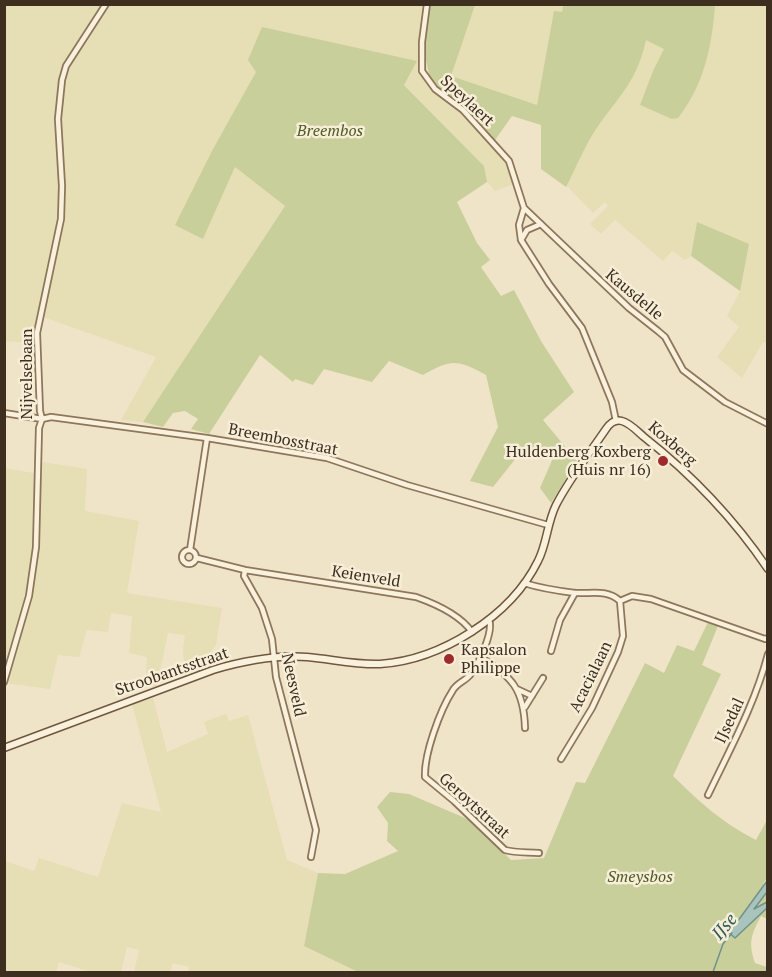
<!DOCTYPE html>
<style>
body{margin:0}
#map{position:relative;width:772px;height:977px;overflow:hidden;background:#f0e4c8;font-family:"PT Serif",serif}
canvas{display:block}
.frame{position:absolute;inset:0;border:6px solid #3d2e20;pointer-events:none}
</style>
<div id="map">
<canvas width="772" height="977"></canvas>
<div class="frame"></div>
</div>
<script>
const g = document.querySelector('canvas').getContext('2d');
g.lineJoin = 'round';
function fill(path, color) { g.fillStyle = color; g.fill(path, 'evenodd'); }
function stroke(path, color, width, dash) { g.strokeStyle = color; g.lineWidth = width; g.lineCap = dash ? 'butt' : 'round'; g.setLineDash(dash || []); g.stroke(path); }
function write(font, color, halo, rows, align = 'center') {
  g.font = font + ' "PT Serif",serif'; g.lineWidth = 5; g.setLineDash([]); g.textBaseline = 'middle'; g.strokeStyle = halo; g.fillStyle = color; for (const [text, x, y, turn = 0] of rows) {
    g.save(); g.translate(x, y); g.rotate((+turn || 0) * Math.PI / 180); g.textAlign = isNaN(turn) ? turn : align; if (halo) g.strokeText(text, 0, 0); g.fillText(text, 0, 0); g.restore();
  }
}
fill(new Path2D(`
 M563 4 562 12 638 5H767V344L763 342 742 378 717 357 739 327 727 316 740 291 697 222 691 256 685 260 672 251 663 261 615 220 601 234 590 224 608 206 605 202 593 213 567 186 541 169V125L512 114 495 138 503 149 500 153 507 163 514 184 495 191 487 182 484 166 404 84 417 61 257 72 213 149 203 239 235 167 285 206 143 422 121 420 156 357 43 317 40 332V344L5 341 4 5Z
 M36 461 87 469 85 511 139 521 127 593 222 608 216 645 211 651 214 662 190 673 184 664 183 649 185 635 168 633 157 686 145 688 147 657 129 653 132 616 111 613 108 632 87 630 79 657 58 655 50 689 5 683 4 468 34 473Z
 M153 698 167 752 208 734 204 722 226 714 229 721 248 715 287 860 318 873 304 946 358 972H188L189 967 173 963 170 972H134L139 950 127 947 121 972H91L59 962 56 972H5V861L34 871 39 858 98 877 122 803 161 812 132 704Z`), '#e6deb5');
fill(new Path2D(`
 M430 5H475L451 76 537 105 554 11 562 12 563 5H715C712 46 704 85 678 118L672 119 640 105 653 71 664 49 646 40C637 82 618 97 596 129 584 147 576 168 566 187L541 169V125L512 116 495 140 475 117 438 86 430 77 424 52Z
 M262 27 417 61 404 85 484 166 487 182 457 202 477 243 490 260 481 267 501 296 514 290 541 341 574 392 543 420 577 461 551 503 540 488 553 458 525 447 493 487 470 481 498 427 486 375C457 359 451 359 423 375L389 361 372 382 324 369 313 385 295 379 293 382 260 355 209 434 191 429 198 419 185 411 173 413 163 427 143 422 285 206 235 167 203 239 175 225 213 149 256 72 248 60Z
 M697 222 749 244 740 291 691 256Z
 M708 622 718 626 702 665 721 674 673 776C702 804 720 821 756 840L767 820V878L763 884H767V919L761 916C751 935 748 942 755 963L767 967V972H358L304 946 318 873 345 874 398 851 387 841 388 823 377 807 390 792 409 794 472 821 511 860 544 858 576 782 585 783 645 663 664 673 677 645 694 651Z`), '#c9cf9b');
const water = new Path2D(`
 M767 881V892L754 909 767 902V908L735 938 728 932 740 918Z`);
fill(water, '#a9c4bc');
stroke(water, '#6f938a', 1.5);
stroke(new Path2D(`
 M713 972 723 944 732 933`), '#6f938a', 1.5);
const street = new Path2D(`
 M427 4 422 42V71L435 89 463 110 509 161 524 208 519 225 521 240 527 230 541 224
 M524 208 629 308 658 331 665 337 683 370 725 402 768 424
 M521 240 549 284 582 328 612 402 616 421
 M4 413 42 419 51 417 207 438 327 458 407 485 548 525
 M182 557a7 7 0 1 1 14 0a7 7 0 1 1-14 0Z
 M190 550 207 438
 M197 558 245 570 416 597C436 604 460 615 472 632
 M245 570 244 576 262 608 272 639 276 677 316 830 311 857
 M524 583C540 588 559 591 575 593 592 594 607 589 620 601
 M620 601 632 596 651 599 765 639 768 638
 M489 620C494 632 478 665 470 675 465 681 457 683 453 690 440 710 424 754 425 777L454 801 505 850C516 853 527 852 539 853
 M551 651 560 620 575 593
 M480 657C512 676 524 690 525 728
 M4 682 29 596 36 547 39 428 42 419 40 411 37 333 61 219 62 186 58 119 62 80 66 66 106 4
 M517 689 532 696
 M525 707 543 678
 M561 759 592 708 618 652 623 636 620 601
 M708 795C730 749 755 704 768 654`);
const secondary = new Path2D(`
 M4 748 213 670C243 661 275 655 307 657 331 659 356 665 380 664 441 660 511 616 538 561 547 544 547 523 556 505 570 478 589 454 606 429 610 423 615 419 622 421 630 423 638 432 644 437 691 474 734 519 768 569`);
stroke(street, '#8d765c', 8);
stroke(secondary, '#6f573f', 9);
stroke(street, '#faf1dc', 4.5);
stroke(secondary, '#faf1dc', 6);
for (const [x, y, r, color] of [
 [663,461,6,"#9e2a2b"],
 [449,659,6,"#9e2a2b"]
]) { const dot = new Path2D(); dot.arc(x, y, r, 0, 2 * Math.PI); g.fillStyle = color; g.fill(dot); stroke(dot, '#f7eed8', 2); }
write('16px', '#3d2e20', '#f7eed8', [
 ["Speylaert",467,101,43],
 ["Kausdelle",634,295,40],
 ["Nijvelsebaan",27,374,-90],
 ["Breembosstraat",283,440,11],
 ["Koxberg",672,444,41],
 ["Keienveld",366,577,9],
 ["Stroobantsstraat",172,672,-19],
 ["Acacialaan",591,677,-64],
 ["Neesveld",293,685,78],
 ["IJsedal",730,721,-65],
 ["Geroytstraat",474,806,42]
]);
write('italic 16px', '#4d5a26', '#f7eed8', [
 ["Breembos",330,131],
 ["Smeysbos",640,877]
]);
write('16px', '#3d2e20', '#f7eed8', [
 ["Huldenberg Koxberg",651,452],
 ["(Huis nr 16)",651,470],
 ["Kapsalon",461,650,"left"],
 ["Philippe",461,668,"left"]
], 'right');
write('italic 18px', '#2f5d5a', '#f7eed8', [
 ["IJse",725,927,-50]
]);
</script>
